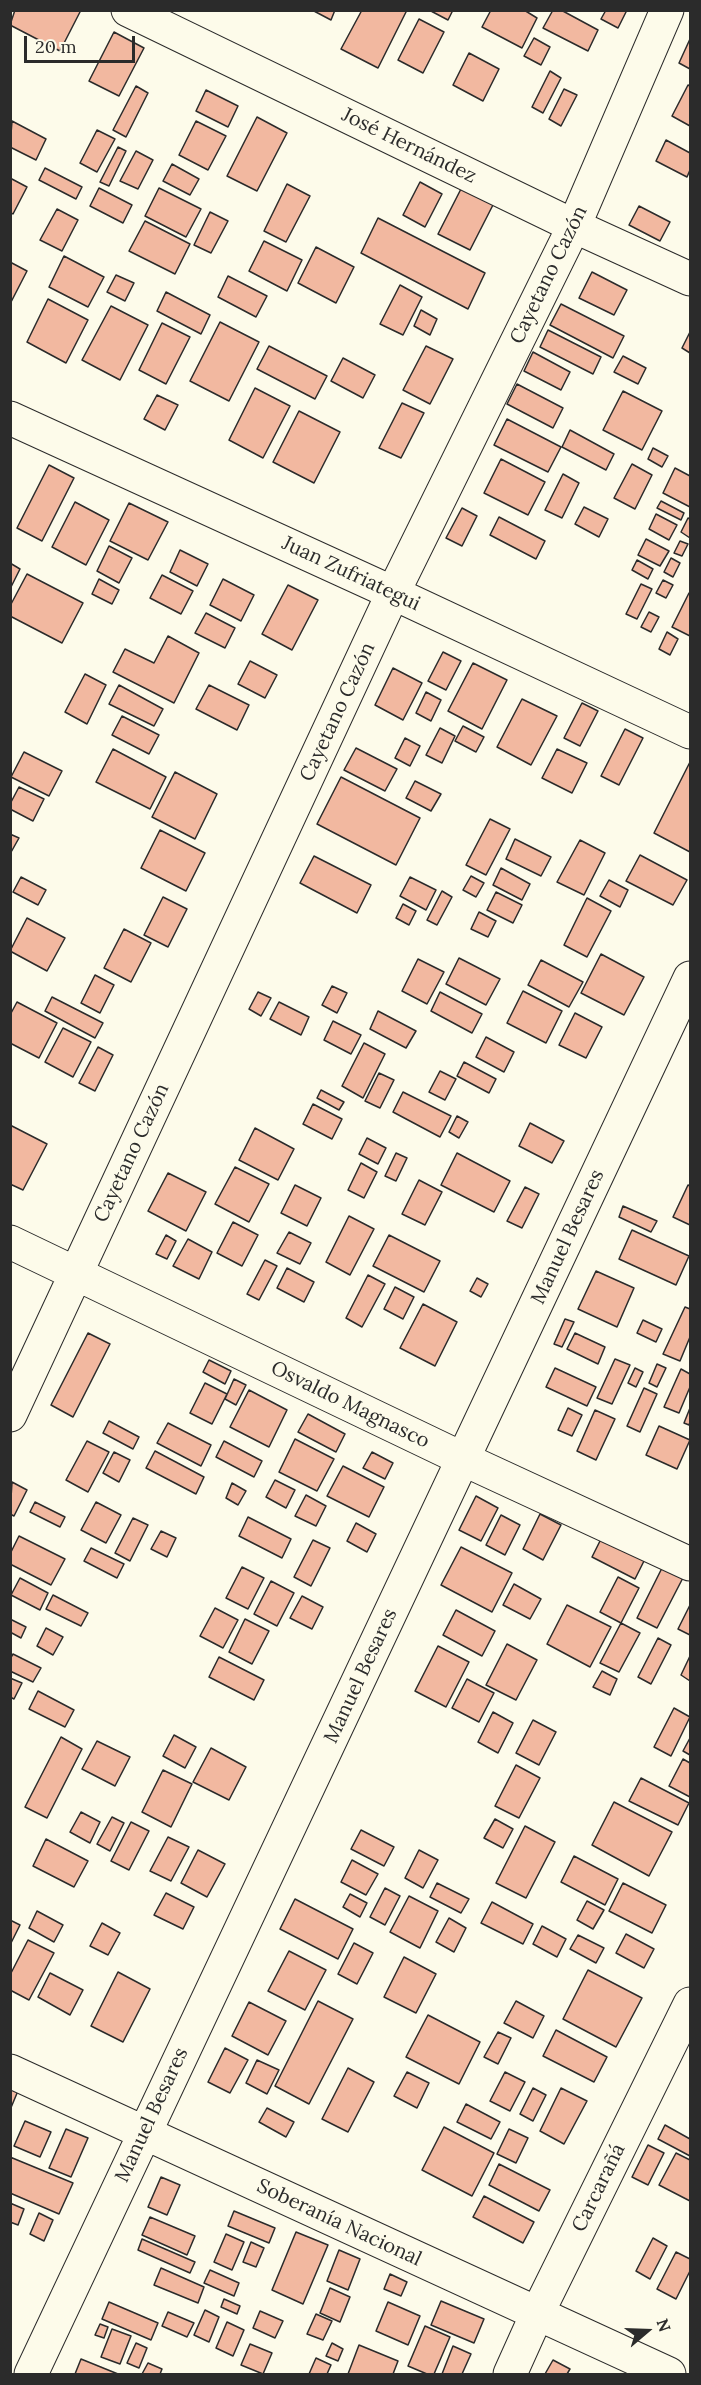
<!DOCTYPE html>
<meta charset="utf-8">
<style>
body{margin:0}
#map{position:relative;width:701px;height:2385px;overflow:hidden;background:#fdfbea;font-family:Lora,serif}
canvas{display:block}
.frame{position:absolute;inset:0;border:12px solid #2b2b2b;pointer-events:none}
.north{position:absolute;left:617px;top:2301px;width:60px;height:60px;-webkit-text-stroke:4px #fdfbea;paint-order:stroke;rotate:71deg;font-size:16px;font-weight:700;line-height:24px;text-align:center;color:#2b2b2b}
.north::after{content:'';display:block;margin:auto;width:21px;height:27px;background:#2b2b2b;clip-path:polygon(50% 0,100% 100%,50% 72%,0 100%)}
.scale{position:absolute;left:24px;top:36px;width:111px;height:27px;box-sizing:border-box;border:3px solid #2b2b2b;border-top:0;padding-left:8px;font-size:18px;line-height:21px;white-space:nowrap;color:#2b2b2b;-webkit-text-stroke:4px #fdfbea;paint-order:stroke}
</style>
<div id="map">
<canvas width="701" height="2385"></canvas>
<div class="frame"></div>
<div class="north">N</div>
<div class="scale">20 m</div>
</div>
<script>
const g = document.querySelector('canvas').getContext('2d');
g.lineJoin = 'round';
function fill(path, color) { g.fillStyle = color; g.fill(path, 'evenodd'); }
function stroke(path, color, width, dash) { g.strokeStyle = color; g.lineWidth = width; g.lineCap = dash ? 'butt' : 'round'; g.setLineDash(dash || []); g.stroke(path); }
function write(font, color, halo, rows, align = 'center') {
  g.font = font + ' Lora,serif'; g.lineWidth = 4.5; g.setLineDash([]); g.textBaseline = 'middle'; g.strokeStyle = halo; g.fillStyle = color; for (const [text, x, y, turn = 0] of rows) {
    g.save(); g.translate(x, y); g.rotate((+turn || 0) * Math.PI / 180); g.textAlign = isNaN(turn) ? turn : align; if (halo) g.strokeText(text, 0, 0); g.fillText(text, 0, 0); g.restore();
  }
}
const building = new Path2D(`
 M15 10H81L60 51 10 25Z
 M312 10H335L331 20Z
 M362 10H407L378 68 341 49Z
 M429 10H453L448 20Z
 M491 10H524L537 18 522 48 482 27Z
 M553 10H561L598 30 588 51 543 28Z
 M606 10H627L618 28 601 19Z
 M419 19 444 32 423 73 398 60Z
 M114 32 144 48 119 96 89 81Z
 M534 38 550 47 541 65 524 56Z
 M690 39V69L679 63Z
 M469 53 499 69 483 101 453 85Z
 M550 71 561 78 543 113 532 107Z
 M688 85 690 86V126L672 116Z
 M136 86 148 93 126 137 113 130Z
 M564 89 577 95 561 126 549 119Z
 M206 90 238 106 228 127 196 111Z
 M257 117 287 133 257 191 227 176Z
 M12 121 46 139 36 160 10 147Z
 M196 121 226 136 208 170 179 155Z
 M97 130 115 139 97 172 80 163Z
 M666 140 690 153V170L687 177 656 161Z
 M118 147 126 151 109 186 100 182Z
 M136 151 153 160 138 189 120 181Z
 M172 164 199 179 190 195 163 181Z
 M45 168 82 187 76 199 39 180Z
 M10 178 27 187 13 214 10 212Z
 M420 182 442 194 425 227 403 215Z
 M287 184 310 196 286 242 264 231Z
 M463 185 495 201 470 250 438 234Z
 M99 188 132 205 123 223 90 206Z
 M159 188 201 209 186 237 145 216Z
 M639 206 670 222 660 241 629 225Z
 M57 209 78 220 62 251 40 240Z
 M210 212 228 221 211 253 194 245Z
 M378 218 485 273 468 309 361 253Z
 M145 221 190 244 175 274 129 251Z
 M264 241 302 260 287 291 249 271Z
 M316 247 354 267 336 303 298 283Z
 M64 256 104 277 88 307 49 287Z
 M10 262 27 271 10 304Z
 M592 272 627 290 614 315 579 298Z
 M116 275 134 283 125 301 107 292Z
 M228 276 267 296 256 317 218 297Z
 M400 285 422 297 403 335 380 324Z
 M166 292 210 315 201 334 157 311Z
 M48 299 88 320 66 363 27 342Z
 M561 304 624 336 613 358 550 325Z
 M111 306 148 325 120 380 82 360Z
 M421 310 437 319 430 335 414 326Z
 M220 322 259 342 229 401 190 381Z
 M162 323 190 337 166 384 139 370Z
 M548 330 601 357 593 374 540 347Z
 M690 332V353L682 348Z
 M269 346 327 376 315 399 257 369Z
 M426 346 453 359 430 404 403 390Z
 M533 352 570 372 561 390 524 371Z
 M623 356 646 368 638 384 614 372Z
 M343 358 375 375 363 398 331 381Z
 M517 384 563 408 553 428 507 404Z
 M255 388 290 406 263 458 229 440Z
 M623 391 662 411 642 450 603 430Z
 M157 395 178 405 165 430 144 419Z
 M402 403 424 413 401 458 379 448Z
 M299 411 340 432 314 483 273 462Z
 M507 419 561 447 548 472 494 445Z
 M570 430 614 454 606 470 562 447Z
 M653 448 668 456 662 467 648 459Z
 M501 459 545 482 528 515 484 493Z
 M632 464 652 475 635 509 614 498Z
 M49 465 74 478 42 541 17 528Z
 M675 468 690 476V507L663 493Z
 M563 474 579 483 562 518 545 510Z
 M661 501 684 513 681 520 657 508Z
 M75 502 109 520 86 565 52 547Z
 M129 503 168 522 148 560 110 541Z
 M584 507 608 519 599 537 575 524Z
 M462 508 477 516 462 546 446 538Z
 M656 514 677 525 669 540 649 529Z
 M499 517 545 541 536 559 490 535Z
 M688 518 690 519V538L681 532Z
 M646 539 669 551 660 566 638 555Z
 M680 541 688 544 682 556 674 553Z
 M109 546 132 558 119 583 97 571Z
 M180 550 208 564 197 586 170 572Z
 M671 558 680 563 673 577 664 572Z
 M637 560 653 569 648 579 632 570Z
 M10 563 20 569 10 589Z
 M27 574 83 603 62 643 10 616V606Z
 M162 575 193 591 181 614 150 598Z
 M99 579 119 590 112 604 92 594Z
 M223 579 254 595 241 621 210 605Z
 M663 580 673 585 666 598 656 593Z
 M641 584 652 589 637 619 626 614Z
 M288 585 318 600 292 650 262 634Z
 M689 593 690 594V636L672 627Z
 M649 612 659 617 651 632 641 627Z
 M206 613 235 628 225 648 195 633Z
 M667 632 678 639 670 655 659 649Z
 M168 636 199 653 174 703 113 672 125 649 154 663Z
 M443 652 461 661 446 690 428 681Z
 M250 661 277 675 265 698 238 684Z
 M473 663 507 680 482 729 448 711Z
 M393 668 422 683 403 720 375 705Z
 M85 674 106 685 87 724 65 712Z
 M119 685 163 709 154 726 109 704Z
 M209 685 249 705 237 730 196 709Z
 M426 692 441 700 431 721 416 713Z
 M522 699 557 716 531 765 497 747Z
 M582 703 598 711 580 746 564 738Z
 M122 716 159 735 149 754 112 735Z
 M463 726 484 737 476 752 455 741Z
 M440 728 455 736 442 763 426 755Z
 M625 729 643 738 619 785 601 776Z
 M405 738 420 746 410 766 395 758Z
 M356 748 397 769 385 791 344 770Z
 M113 749 166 777 150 809 96 782Z
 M557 749 587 763 572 793 542 778Z
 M24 752 62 771 49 796 11 777Z
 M690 762V852L654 833Z
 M175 772 217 794 195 839 152 817Z
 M341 777 420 818 396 865 317 824Z
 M415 781 441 794 431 811 406 798Z
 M19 787 44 799 33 821 10 809V804Z
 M490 819 510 829 486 875 466 865Z
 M160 830 205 853 186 891 141 868Z
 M10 834 19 838 10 854Z
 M515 839 551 857 541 876 506 859Z
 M580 840 605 853 584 895 557 882Z
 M640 855 687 880 673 905 626 881Z
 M314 856 371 885 357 913 300 883Z
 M501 868 530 884 522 900 493 885Z
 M471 876 484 883 476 897 463 890Z
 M21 877 46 890 38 905 13 892Z
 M410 877 436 890 426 910 400 896Z
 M609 880 628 890 620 907 600 896Z
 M442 891 452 897 437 925 427 920Z
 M496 892 522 905 513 923 487 910Z
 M163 897 187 909 168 947 144 935Z
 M587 898 611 911 587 957 564 945Z
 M403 904 416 911 409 925 396 918Z
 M479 912 496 921 488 937 471 929Z
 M27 918 65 938 47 971 10 951Z
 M124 929 151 943 131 982 104 968Z
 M601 954 644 977 624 1015 581 993Z
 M459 958 500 979 486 1005 446 984Z
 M418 959 444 972 427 1004 402 991Z
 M541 960 583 982 569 1007 528 985Z
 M95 975 114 985 100 1013 81 1003Z
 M332 986 347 993 337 1013 322 1005Z
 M523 991 562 1011 546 1043 507 1023Z
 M258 992 271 998 261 1016 249 1009Z
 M440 992 482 1014 472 1033 431 1011Z
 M52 997 103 1023 95 1038 45 1011Z
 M17 1002 57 1023 39 1058 10 1043V1015Z
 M279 1002 309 1017 301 1035 270 1019Z
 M378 1011 416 1031 406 1048 370 1029Z
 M575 1013 602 1027 586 1058 559 1045Z
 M333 1021 361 1035 351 1054 324 1040Z
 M63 1028 91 1042 73 1077 45 1062Z
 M486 1037 514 1052 504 1072 476 1057Z
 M364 1043 385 1054 363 1098 342 1086Z
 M98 1047 113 1055 95 1091 79 1083Z
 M464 1062 496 1079 489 1093 457 1076Z
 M440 1071 456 1079 445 1100 429 1092Z
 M379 1073 394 1080 380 1108 365 1101Z
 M321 1090 344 1102 339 1110 317 1098Z
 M403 1092 451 1116 440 1137 393 1112Z
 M313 1104 342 1119 332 1139 303 1124Z
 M457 1116 468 1122 459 1138 449 1132Z
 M530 1123 564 1141 552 1163 519 1146Z
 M10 1125 47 1144 23 1190 10 1184Z
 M255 1128 294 1149 278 1180 239 1160Z
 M367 1138 386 1148 378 1164 359 1154Z
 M396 1153 407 1158 396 1181 385 1176Z
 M457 1153 510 1181 494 1212 441 1185Z
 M361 1163 377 1172 364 1198 348 1190Z
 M235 1167 269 1184 249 1222 215 1204Z
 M168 1173 206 1192 186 1231 148 1211Z
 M419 1180 442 1192 425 1225 402 1214Z
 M295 1185 321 1198 307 1226 281 1213Z
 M688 1185 690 1186V1225L673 1217Z
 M525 1187 539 1194 522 1228 507 1221Z
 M623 1206 657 1221 651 1232 619 1217Z
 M349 1216 374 1229 350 1275 326 1262Z
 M233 1222 258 1235 242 1266 217 1253Z
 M632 1230 689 1256 676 1285 619 1259Z
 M289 1232 311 1243 300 1264 277 1253Z
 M166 1235 176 1241 167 1259 156 1254Z
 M389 1235 440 1261 424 1292 373 1266Z
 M188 1239 212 1252 199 1279 173 1266Z
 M265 1260 277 1266 259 1300 247 1294Z
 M287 1268 314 1282 304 1302 277 1288Z
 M596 1271 634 1288 617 1327 578 1309Z
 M368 1275 385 1284 362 1327 346 1318Z
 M477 1278 488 1284 481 1297 470 1291Z
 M395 1287 414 1297 403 1319 384 1309Z
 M423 1304 457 1322 435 1366 400 1348Z
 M685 1307 690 1309V1337L680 1361 663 1354Z
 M565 1319 574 1322 562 1347 554 1344Z
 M643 1320 662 1329 656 1342 637 1333Z
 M88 1333 110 1344 73 1417 51 1405Z
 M575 1333 605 1347 598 1364 567 1349Z
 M615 1359 630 1365 612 1404 597 1398Z
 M209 1360 231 1371 225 1384 203 1372Z
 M657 1364 666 1368 657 1387 649 1383Z
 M555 1368 596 1387 587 1406 546 1387Z
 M635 1368 643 1372 636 1387 628 1383Z
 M681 1369 690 1374V1387L679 1413 664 1407Z
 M234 1379 246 1385 236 1405 225 1399Z
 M205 1383 227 1394 212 1424 190 1413Z
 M644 1388 657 1394 640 1432 627 1426Z
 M249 1390 287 1410 269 1447 230 1427Z
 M568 1408 582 1415 572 1436 558 1430Z
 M690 1408V1422L689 1425 684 1423Z
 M595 1410 615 1419 596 1460 577 1451Z
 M308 1414 345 1434 336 1452 298 1432Z
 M109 1421 139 1437 133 1449 103 1433Z
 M168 1423 211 1445 201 1466 157 1443Z
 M659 1426 690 1440 677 1469 646 1455Z
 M295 1439 334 1459 317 1491 279 1472Z
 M87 1441 109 1452 88 1492 66 1480Z
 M224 1441 262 1461 254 1477 216 1457Z
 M155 1451 204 1477 196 1494 146 1468Z
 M114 1452 130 1460 119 1482 103 1473Z
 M372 1452 393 1463 385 1479 363 1468Z
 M343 1466 384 1487 369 1517 327 1496Z
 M275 1480 295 1490 286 1508 266 1497Z
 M12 1482 27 1490 14 1516 10 1514Z
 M232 1483 246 1491 238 1505 226 1498Z
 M306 1495 326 1506 316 1526 295 1516Z
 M476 1496 498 1508 481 1541 459 1530Z
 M35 1502 65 1517 60 1527 30 1512Z
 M96 1502 121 1515 106 1543 81 1530Z
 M540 1514 561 1525 543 1560 523 1549Z
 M501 1515 520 1525 505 1555 486 1545Z
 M248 1517 291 1539 282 1558 239 1536Z
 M133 1518 148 1525 130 1561 115 1553Z
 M356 1523 376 1534 367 1552 347 1541Z
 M161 1531 176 1538 167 1557 151 1549Z
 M19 1536 65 1559 51 1585 10 1564V1554Z
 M602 1537 645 1559 635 1579 592 1557Z
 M313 1540 330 1548 311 1586 294 1577Z
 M461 1547 512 1573 492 1612 441 1585Z
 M91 1548 124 1564 117 1578 84 1561Z
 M665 1562 686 1572 657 1628 637 1618Z
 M242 1567 264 1578 248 1609 226 1598Z
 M618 1577 639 1588 621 1623 600 1612Z
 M20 1578 48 1593 40 1610 11 1595Z
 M271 1581 294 1593 277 1626 254 1614Z
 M514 1584 541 1599 530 1619 503 1605Z
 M53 1595 88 1613 81 1626 46 1609Z
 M302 1596 323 1607 312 1629 290 1618Z
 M567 1605 611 1627 590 1667 547 1644Z
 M690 1605V1635L678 1629Z
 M215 1608 238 1620 223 1648 200 1636Z
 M456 1610 495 1631 482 1656 443 1635Z
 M10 1619 26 1627 21 1638 10 1632Z
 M245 1619 269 1631 252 1664 229 1652Z
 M621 1623 640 1633 619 1672 600 1663Z
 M46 1628 63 1637 53 1655 37 1646Z
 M658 1638 671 1645 651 1684 638 1677Z
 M507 1644 537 1660 516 1700 486 1685Z
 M438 1646 469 1662 446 1707 415 1691Z
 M13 1654 41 1668 33 1682 10 1671V1659Z
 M690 1656V1681L681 1675Z
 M219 1657 264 1680 254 1700 209 1677Z
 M602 1671 617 1679 610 1695 593 1687Z
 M10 1678 22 1683 14 1699 10 1697Z
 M467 1679 494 1693 479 1722 452 1708Z
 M38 1691 74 1710 65 1727 29 1709Z
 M674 1708 690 1717 671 1756 654 1747Z
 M493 1712 513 1723 498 1753 478 1742Z
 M533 1720 556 1732 539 1765 516 1753Z
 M174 1735 196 1747 185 1768 163 1756Z
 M61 1737 82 1749 47 1818 25 1807Z
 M690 1738V1755L683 1751Z
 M97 1741 130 1757 115 1786 82 1769Z
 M211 1748 246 1767 229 1800 193 1782Z
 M683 1759 690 1763V1797L669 1786Z
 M516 1765 540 1778 519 1818 495 1806Z
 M163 1770 192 1784 171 1827 142 1812Z
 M641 1778 689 1803 678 1825 629 1801Z
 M614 1802 672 1832 649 1876 592 1845Z
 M81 1812 100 1822 90 1843 70 1832Z
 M112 1817 124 1823 110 1851 97 1844Z
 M495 1819 513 1829 503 1848 484 1838Z
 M131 1822 149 1831 129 1870 111 1861Z
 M525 1826 555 1842 526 1898 496 1883Z
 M361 1830 394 1847 384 1866 351 1849Z
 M168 1837 189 1847 171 1881 150 1871Z
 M46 1839 88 1861 74 1887 33 1866Z
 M198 1850 225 1864 207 1897 181 1883Z
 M419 1850 438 1860 423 1888 405 1878Z
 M574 1856 618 1879 605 1905 561 1882Z
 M352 1860 378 1874 366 1895 341 1882Z
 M437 1883 469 1899 461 1913 430 1897Z
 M623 1883 666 1905 652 1933 609 1911Z
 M385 1888 400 1896 385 1925 370 1917Z
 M166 1893 194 1907 183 1929 154 1915Z
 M350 1894 367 1903 360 1917 343 1907Z
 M409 1896 438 1911 420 1948 390 1932Z
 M295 1899 353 1929 338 1959 280 1929Z
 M587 1901 604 1910 593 1929 577 1920Z
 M492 1902 533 1924 523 1944 481 1923Z
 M37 1911 63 1925 54 1942 29 1928Z
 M449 1918 466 1928 454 1952 436 1942Z
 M10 1920 20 1925 11 1943H10Z
 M102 1923 120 1933 108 1955 90 1946Z
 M542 1926 566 1939 557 1957 533 1944Z
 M626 1934 654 1949 644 1968 616 1953Z
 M578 1935 604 1948 596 1963 570 1949Z
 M28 1940 54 1953 29 2000 10 1990V1975Z
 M354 1943 373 1953 357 1984 338 1974Z
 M289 1951 326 1970 305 2010 268 1991Z
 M404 1957 436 1974 416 2013 384 1997Z
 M588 1970 642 1998 616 2047 563 2019Z
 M118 1972 150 1989 123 2042 91 2026Z
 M50 1973 83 1990 70 2015 38 1997Z
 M318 2001 353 2019 309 2104 275 2086Z
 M516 2001 544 2016 533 2038 504 2023Z
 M249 2002 286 2021 268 2055 232 2036Z
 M428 2015 480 2042 459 2084 406 2057Z
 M556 2030 607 2057 594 2082 543 2056Z
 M498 2032 511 2038 498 2064 484 2057Z
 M225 2048 248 2060 230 2093 208 2082Z
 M257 2060 279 2070 267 2094 246 2083Z
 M348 2068 374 2082 348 2132 322 2119Z
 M407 2072 429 2083 417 2108 394 2096Z
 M505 2072 525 2082 510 2111 490 2101Z
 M10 2082 20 2086 10 2110Z
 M533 2088 546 2095 533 2121 520 2114Z
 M561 2088 587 2101 564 2144 540 2131Z
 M466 2104 500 2122 491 2139 457 2122Z
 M267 2108 294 2122 286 2137 259 2122Z
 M25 2121 51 2132 40 2157 14 2146Z
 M665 2125 690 2139V2156L658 2139Z
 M444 2127 494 2153 472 2196 422 2170Z
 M66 2129 88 2138 71 2177 49 2168Z
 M509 2129 528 2138 516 2163 497 2154Z
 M648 2145 664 2153 648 2185 632 2177Z
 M676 2153 690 2160V2201L659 2185Z
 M10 2157 73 2183 59 2214 10 2193Z
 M499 2164 550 2190 539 2211 489 2185Z
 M161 2177 180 2185 167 2215 148 2207Z
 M484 2196 534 2222 523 2243 473 2217Z
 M10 2203 24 2209 18 2225 10 2222Z
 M234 2211 275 2228 269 2243 228 2226Z
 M39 2213 53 2220 44 2241 30 2234Z
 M150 2217 195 2236 187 2255 142 2235Z
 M296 2232 328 2245 303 2304 272 2290Z
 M226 2234 244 2242 232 2270 214 2262Z
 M653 2238 667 2246 650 2279 636 2271Z
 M142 2239 195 2262 190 2273 138 2250Z
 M251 2242 264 2248 256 2267 243 2262Z
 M339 2250 360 2259 348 2290 327 2281Z
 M676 2252 690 2259V2271L676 2299 657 2289Z
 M161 2268 204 2287 198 2303 154 2285Z
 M210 2270 239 2283 234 2296 204 2283Z
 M390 2274 407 2282 401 2296 384 2289Z
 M330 2288 350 2297 340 2322 320 2313Z
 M224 2299 240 2306 237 2314 221 2307Z
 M441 2301 484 2319 474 2343 431 2325Z
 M109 2302 158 2323 151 2340 102 2319Z
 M388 2302 420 2316 408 2345 376 2331Z
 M205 2310 219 2317 209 2342 194 2335Z
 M260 2311 283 2321 275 2338 253 2328Z
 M168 2312 194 2323 187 2337 162 2326Z
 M316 2314 332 2321 323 2340 307 2334Z
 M227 2322 244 2330 233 2356 216 2348Z
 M100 2324 108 2327 104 2338 95 2335Z
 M425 2326 450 2337 434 2374H427L408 2366Z
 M112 2329 131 2336 120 2364 101 2357Z
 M136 2343 147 2348 139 2368 127 2363Z
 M332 2343 343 2349 338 2361 326 2356Z
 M250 2344 272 2353 263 2374 241 2365Z
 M359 2345 398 2361 393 2374H348Z
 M453 2346 471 2354 462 2374H442Z
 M316 2358 331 2365 327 2374H309Z
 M81 2359 118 2374H75Z
 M553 2360 570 2369 567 2374H545Z
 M148 2363 162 2369 160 2374H142Z`);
fill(building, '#f2b8a0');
stroke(building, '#2b2b2b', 1.5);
const street = new Path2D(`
 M128 10 574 226 690 279
 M10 418 393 593 690 732
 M10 1242 463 1459 690 1564
 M10 1415 393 593 574 226 667 10
 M10 2071 669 2374
 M31 2374 690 978
 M510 2374 537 2314 690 2004`);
stroke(street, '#2b2b2b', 35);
stroke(street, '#fdfbea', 33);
write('20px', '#2b2b2b', '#fdfbea', [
 ["José Hernández",409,146,26],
 ["Cayetano Cazón",549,275,-64],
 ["Juan Zufriategui",351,574,25],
 ["Cayetano Cazón",338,712,-65],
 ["Cayetano Cazón",132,1153,-65],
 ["Manuel Besares",568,1237,-65],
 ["Osvaldo Magnasco",350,1405,26],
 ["Manuel Besares",361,1676,-65],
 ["Manuel Besares",152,2115,-65],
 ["Carcarañá",599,2188,-64],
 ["Soberanía Nacional",339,2223,25]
]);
</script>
